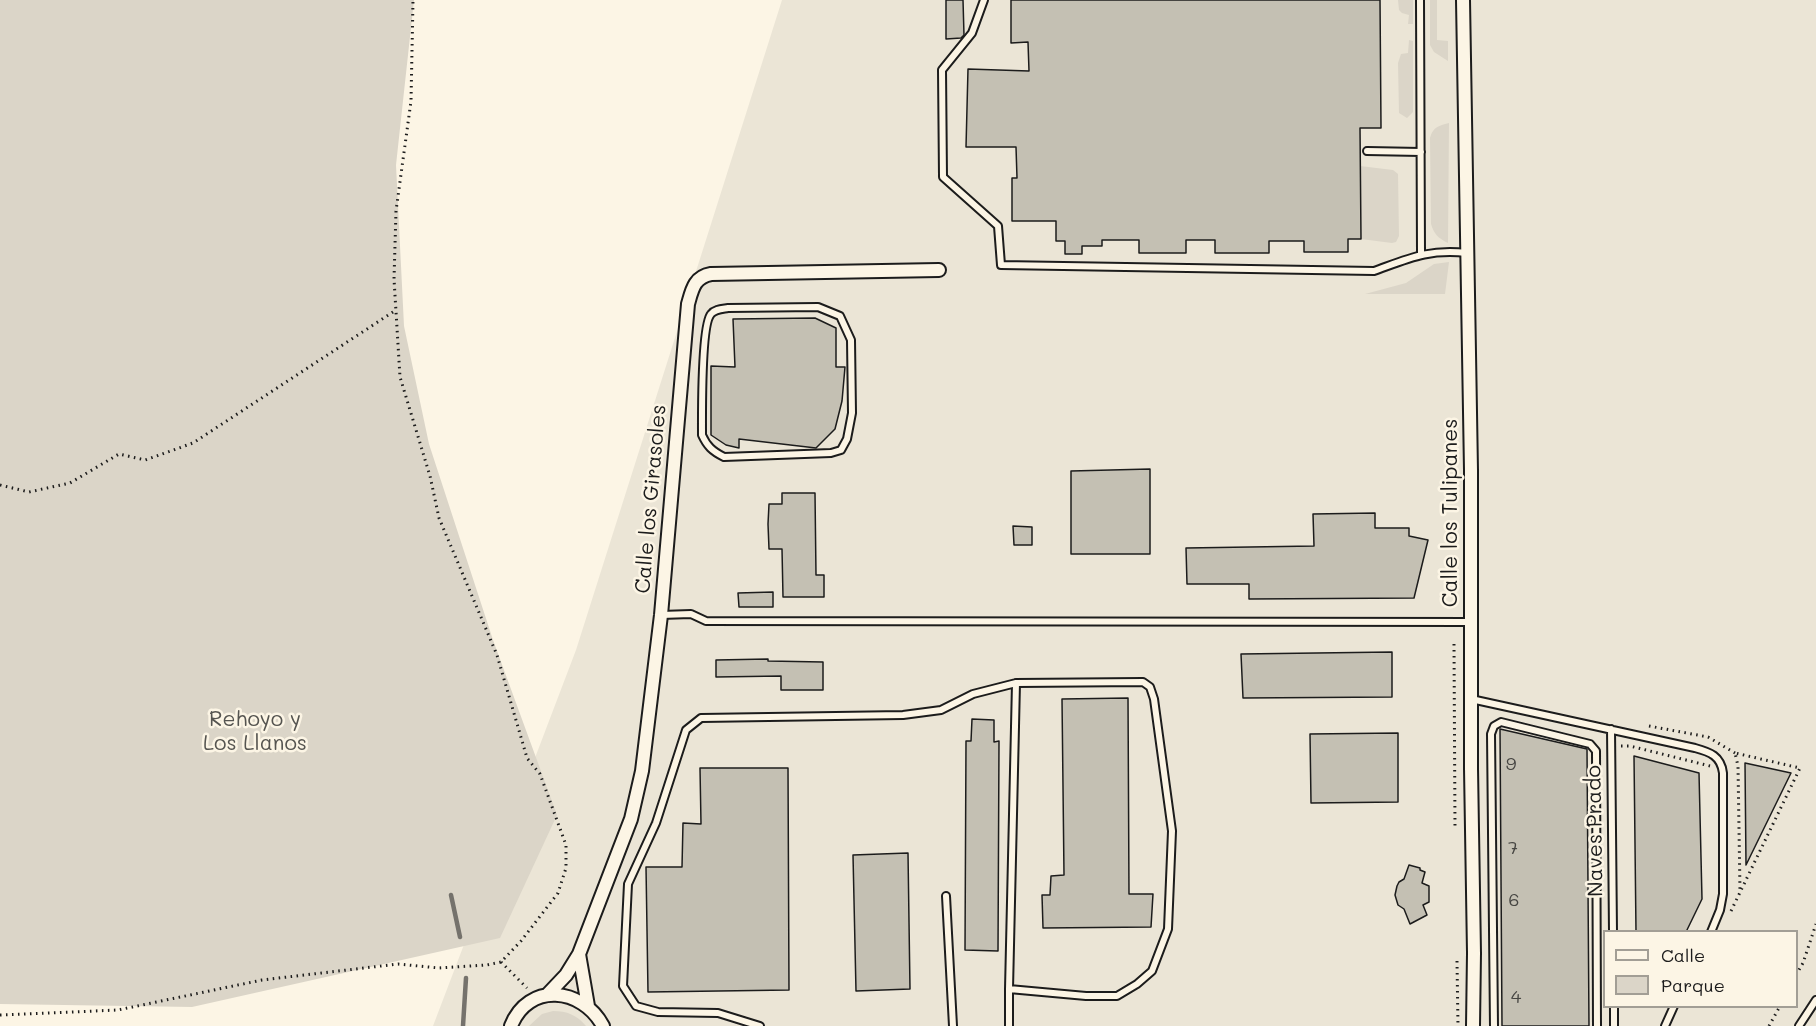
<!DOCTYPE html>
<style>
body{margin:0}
#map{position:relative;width:1816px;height:1026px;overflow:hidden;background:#fcf5e5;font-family:Mali,sans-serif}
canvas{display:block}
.legend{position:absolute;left:1603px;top:930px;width:195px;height:78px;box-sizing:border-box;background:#fcf5e5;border:2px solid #a29e95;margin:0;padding:8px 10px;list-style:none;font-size:18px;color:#1c1c1c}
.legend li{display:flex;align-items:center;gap:12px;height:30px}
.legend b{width:30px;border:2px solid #a29e95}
</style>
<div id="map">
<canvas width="1816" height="1026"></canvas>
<ul class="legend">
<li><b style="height:8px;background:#fcf5e5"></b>Calle</li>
<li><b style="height:16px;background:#dbd5c8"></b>Parque</li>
</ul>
</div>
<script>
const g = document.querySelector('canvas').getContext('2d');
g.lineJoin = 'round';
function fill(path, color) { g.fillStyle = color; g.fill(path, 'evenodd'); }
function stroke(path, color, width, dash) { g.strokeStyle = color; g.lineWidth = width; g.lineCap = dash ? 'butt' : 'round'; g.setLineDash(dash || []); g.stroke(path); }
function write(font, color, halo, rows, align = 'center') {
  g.font = font + ' Mali,sans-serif'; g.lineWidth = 5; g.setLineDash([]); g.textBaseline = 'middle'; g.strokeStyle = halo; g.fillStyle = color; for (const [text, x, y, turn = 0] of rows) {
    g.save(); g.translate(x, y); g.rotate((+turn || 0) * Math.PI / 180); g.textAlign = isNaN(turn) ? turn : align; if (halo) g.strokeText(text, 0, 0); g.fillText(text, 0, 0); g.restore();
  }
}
fill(new Path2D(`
 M782 0H1816V1026H433L576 650ZM1604 932H1796V1006H1604Z`), '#ebe5d6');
fill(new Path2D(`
 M0 0H414L396 165 404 326 429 444 493 640 557 815 500 938 192 1007 0 1004Z
 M1398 0H1413V24H1408L1409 15 1402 13 1399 10Z
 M1430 0H1437V40L1448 41V61L1434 52 1430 45Z
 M1409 40 1413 41V112L1407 118 1399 113 1398 63 1401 54 1408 53Z
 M1449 123 1448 243C1438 238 1434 234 1431 224L1430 138C1433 127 1438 126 1449 123Z
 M1360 166 1393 170 1398 174 1399 236 1396 242 1392 243 1361 239Z
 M1449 262 1445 294H1365L1406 283 1434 264Z
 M553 1011C567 1011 577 1015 586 1026H529L542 1014Z`), '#dbd5c8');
stroke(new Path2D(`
 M451 895 460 937
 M463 1026 466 978`), '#75726c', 4.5);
const building = new Path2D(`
 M946 0H963L964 35 961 38 946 39Z
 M1011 0H1380L1381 128H1360L1361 239H1348V252H1304V241H1269V253H1215V240H1186V253H1139V240H1102V246H1082V254H1065V241H1056V221H1012V178H1017L1016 147H966L968 69 1029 71 1028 42 1011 43Z
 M815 318 836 328V367H845L842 401 835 429 816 448 739 439V448L726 445 711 435V366L735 367 733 319Z
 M1150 469V554H1071V471Z
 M782 493H815L816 575H824V597H783L782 549H769L768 524 769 504H782Z
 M1375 513V528H1409V536L1428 540 1414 598 1249 599V584H1187L1186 548 1314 546 1313 514Z
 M1013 526 1032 527V545H1014Z
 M773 592V607H739L738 593Z
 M1392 652V697L1243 698 1241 654Z
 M768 659V661L823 662V690H781V676L716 677V660Z
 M1128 698 1129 894H1153L1151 927 1043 928 1042 895H1050L1051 876 1064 875 1062 699Z
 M972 719 994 720V742L999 741 998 951 965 950 966 741H971Z
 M1500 729 1587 749 1589 1026H1502Z
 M1398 733V802L1311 803 1310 734Z
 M1634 756 1699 773 1702 899 1686 932H1636Z
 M1745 763 1791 773 1746 865Z
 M700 768H788L789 990 648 992 646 867H682L683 823 701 824Z
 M908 853 910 989 856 991 853 855Z
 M1409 865 1420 868V870L1425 872 1422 883 1429 886V902L1423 905 1427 915 1410 924 1404 909 1398 905 1395 895 1397 886 1399 882 1404 879Z`);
fill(building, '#c4c0b3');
stroke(building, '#1c1c1c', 1.5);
const lane = new Path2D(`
 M984 0 972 33 942 70 943 177 998 226 1001 265 1374 271C1410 258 1428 249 1467 253
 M1420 0 1421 254
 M1367 151 1421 152
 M818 307 840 316 851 340 852 413 847 439 841 450 831 453 724 457C712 451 707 446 702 435 702 415 701 325 711 314 715 309 722 309 728 308Z
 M661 615 691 614 706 621 1471 622
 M1471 699 1695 748C1710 752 1721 756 1723 773V894L1720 910 1711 932
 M1611 729 1613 932
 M946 896 953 1026
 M1614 1006V1026
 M760 1026 718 1013 658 1012 636 1006 623 986 628 884 656 823 686 730 701 718 903 715 941 710 973 694 1016 683
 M1009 1026V989L1016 683 1143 682 1150 687 1154 699 1172 831 1168 929 1152 971 1137 984 1117 996H1086L1009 989
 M1494 1026 1491 734 1494 726 1501 722 1590 744 1596 751 1597 1026
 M1665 1026 1674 1006
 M1799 1026 1816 1000`);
const street = new Path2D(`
 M1463 0 1471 470V768L1474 953 1473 1026
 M579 954 588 1006
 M547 995 566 975 579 954 631 819 642 771 661 615 688 304C692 290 694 277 711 274L939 270
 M511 1026C528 982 582 987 603 1026`);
stroke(lane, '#1c1c1c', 10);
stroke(street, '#1c1c1c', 16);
stroke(new Path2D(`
 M0 485 29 492 70 483 119 454 145 460 193 443 396 310
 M1454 644 1455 828
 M1649 726 1708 737 1735 753
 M1621 746H1630L1710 766
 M1731 911 1800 768 1735 753 1738 766 1740 891
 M1457 961 1458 1026
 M501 962 527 988
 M1796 975 1803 963 1816 924
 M0 1015 118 1010 262 980 398 964 439 968 487 965 501 962 521 941 558 893 566 868V845L540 774 527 758 497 655 439 518 430 476 400 377 394 279 396 211 411 101 413 0
 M1769 1026 1780 1006`), '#1c1c1c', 3, [1.5, 4.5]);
stroke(lane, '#fcf5e5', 6);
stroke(street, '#fcf5e5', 12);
write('18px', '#464542', null, [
 ["9",1511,764],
 ["7",1513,848],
 ["6",1514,900],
 ["4",1516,997]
]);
write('21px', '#1c1c1c', '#fcf5e5', [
 ["Calle los Girasoles",651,499,-85],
 ["Calle los Tulipanes",1451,513,-90],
 ["Naves Prado",1595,831,-91]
]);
write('21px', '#555450', '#fcf5e5', [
 ["Rehoyo y",255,720],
 ["Los Llanos",255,744]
]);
</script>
